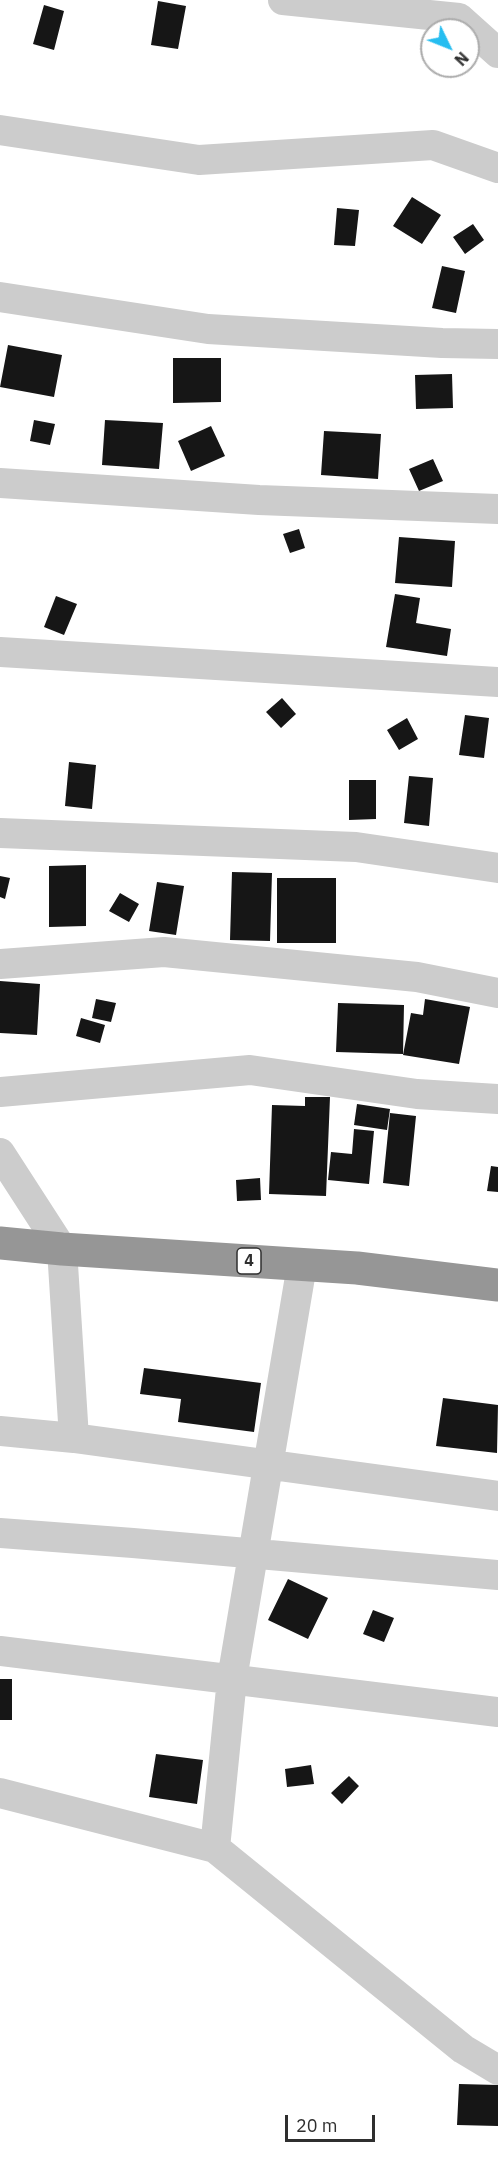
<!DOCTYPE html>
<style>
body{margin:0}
#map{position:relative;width:498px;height:2160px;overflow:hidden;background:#fff;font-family:"IBM Plex Sans",sans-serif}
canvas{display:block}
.north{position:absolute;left:420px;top:18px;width:60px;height:60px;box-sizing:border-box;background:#fff;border:2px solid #acacac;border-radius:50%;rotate:133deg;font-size:16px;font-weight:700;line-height:24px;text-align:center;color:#2f2f2f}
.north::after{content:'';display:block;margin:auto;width:21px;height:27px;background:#26bdf0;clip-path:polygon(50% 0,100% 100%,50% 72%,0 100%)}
.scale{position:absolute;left:285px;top:2115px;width:90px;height:27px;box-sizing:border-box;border:3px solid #2f2f2f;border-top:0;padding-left:8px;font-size:18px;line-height:21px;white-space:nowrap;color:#2f2f2f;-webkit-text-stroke:4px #fff;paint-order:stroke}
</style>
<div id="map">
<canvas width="498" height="2160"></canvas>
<div class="north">N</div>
<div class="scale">20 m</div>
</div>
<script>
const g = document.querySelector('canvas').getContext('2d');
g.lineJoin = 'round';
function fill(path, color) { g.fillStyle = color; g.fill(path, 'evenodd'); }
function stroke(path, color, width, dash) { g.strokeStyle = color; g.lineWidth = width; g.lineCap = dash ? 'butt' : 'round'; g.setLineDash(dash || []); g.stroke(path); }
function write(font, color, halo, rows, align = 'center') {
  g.font = font + ' "IBM Plex Sans",sans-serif'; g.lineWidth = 6; g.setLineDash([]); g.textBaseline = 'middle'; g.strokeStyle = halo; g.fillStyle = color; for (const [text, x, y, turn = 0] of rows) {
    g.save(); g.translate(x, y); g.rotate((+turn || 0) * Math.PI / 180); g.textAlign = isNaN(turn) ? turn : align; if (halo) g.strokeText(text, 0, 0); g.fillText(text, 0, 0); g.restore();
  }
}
fill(new Path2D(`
 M158 1 186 6 178 49 151 45Z
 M44 5 64 11 54 50 33 44Z
 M412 197 441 215 422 244 393 226Z
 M337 208 359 210 355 246 334 245Z
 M473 224 484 240 465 254 453 237Z
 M442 266 465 271 456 313 432 308Z
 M8 345 62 355 54 397 0 387Z
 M173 358H221V402L173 403Z
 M452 374 453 408 416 409 415 375Z
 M34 420 55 424 50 445 30 441Z
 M105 420 163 423 159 469 102 465Z
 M211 426 225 456 191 471 178 441Z
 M324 431 381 434 378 479 321 475Z
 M433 459 443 481 419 491 409 469Z
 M299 529 305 548 290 553 283 534Z
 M399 537 455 541 452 587 395 583Z
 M395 594 420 598 416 623 451 629 447 656 386 647Z
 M56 596 77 604 64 635 44 627Z
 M282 698 296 714 281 728 266 712Z
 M465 715 489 718 484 758 459 755Z
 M407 718 418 739 399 750 387 730Z
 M69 762 96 765 92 809 65 806Z
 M409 776 433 778 429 826 404 823Z
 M349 780H376V819L349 820Z
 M86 865V926L49 927V866Z
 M232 872 272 873 270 941 230 940Z
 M0 876 10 878 5 899 0 897Z
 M277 878H336V943H277Z
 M157 882 184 886 176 935 149 931Z
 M120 893 139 904 129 922 109 911Z
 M0 981 40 984 37 1035 0 1033Z
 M96 999 116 1003 111 1022 92 1018Z
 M425 999 470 1007 459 1064 403 1055 411 1013 423 1015Z
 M338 1003 404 1005 403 1054 336 1052Z
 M81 1018 105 1025 100 1043 76 1036Z
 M305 1097H330L326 1196 269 1194 272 1105 305 1106Z
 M357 1104 390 1109 387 1130 354 1125Z
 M390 1113 416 1116 409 1186 383 1183Z
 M354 1129 374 1131 369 1184 328 1180 331 1152 352 1154Z
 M491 1166 498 1167V1192L487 1191Z
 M260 1178 261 1200 237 1201 236 1180Z
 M144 1368 261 1383 254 1432 178 1422 181 1399 140 1394Z
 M443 1398 498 1405 497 1453 436 1446Z
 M288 1579 328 1598 308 1639 268 1620Z
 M373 1610 394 1618 384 1642 363 1634Z
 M0 1679H12V1720H0Z
 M156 1754 203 1760 197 1804 149 1797Z
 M311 1765 314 1784 287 1787 285 1769Z
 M349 1776 359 1786 342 1804 331 1793Z
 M459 2084 498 2085V2126L457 2125Z`), '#161616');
stroke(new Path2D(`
 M283 0 459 18 498 53
 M0 130 199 160 433 145 498 168
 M0 297 208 329 442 343 498 344
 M0 483 259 500 498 509
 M0 652 498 682
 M0 833 356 847 498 868
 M0 964 164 952 417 977 498 993
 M0 1092 250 1070 417 1094 498 1099
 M0 1153 62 1249 74 1438
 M0 1431 74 1438 498 1496
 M0 1533 133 1543 498 1575
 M0 1651 498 1712
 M0 1793 215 1848 232 1679 302 1265
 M215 1848 463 2049 498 2070`), '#ccc', 30);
stroke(new Path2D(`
 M0 1243 62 1249 357 1268 498 1285`), '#969696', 33);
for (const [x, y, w] of [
 [249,1261,24]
]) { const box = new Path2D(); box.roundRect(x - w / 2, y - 13, w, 26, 4.5); g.fillStyle = '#fff'; g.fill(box); stroke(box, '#2f2f2f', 1.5); }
write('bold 16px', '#2f2f2f', null, [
 ["4",249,1261]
]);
</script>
